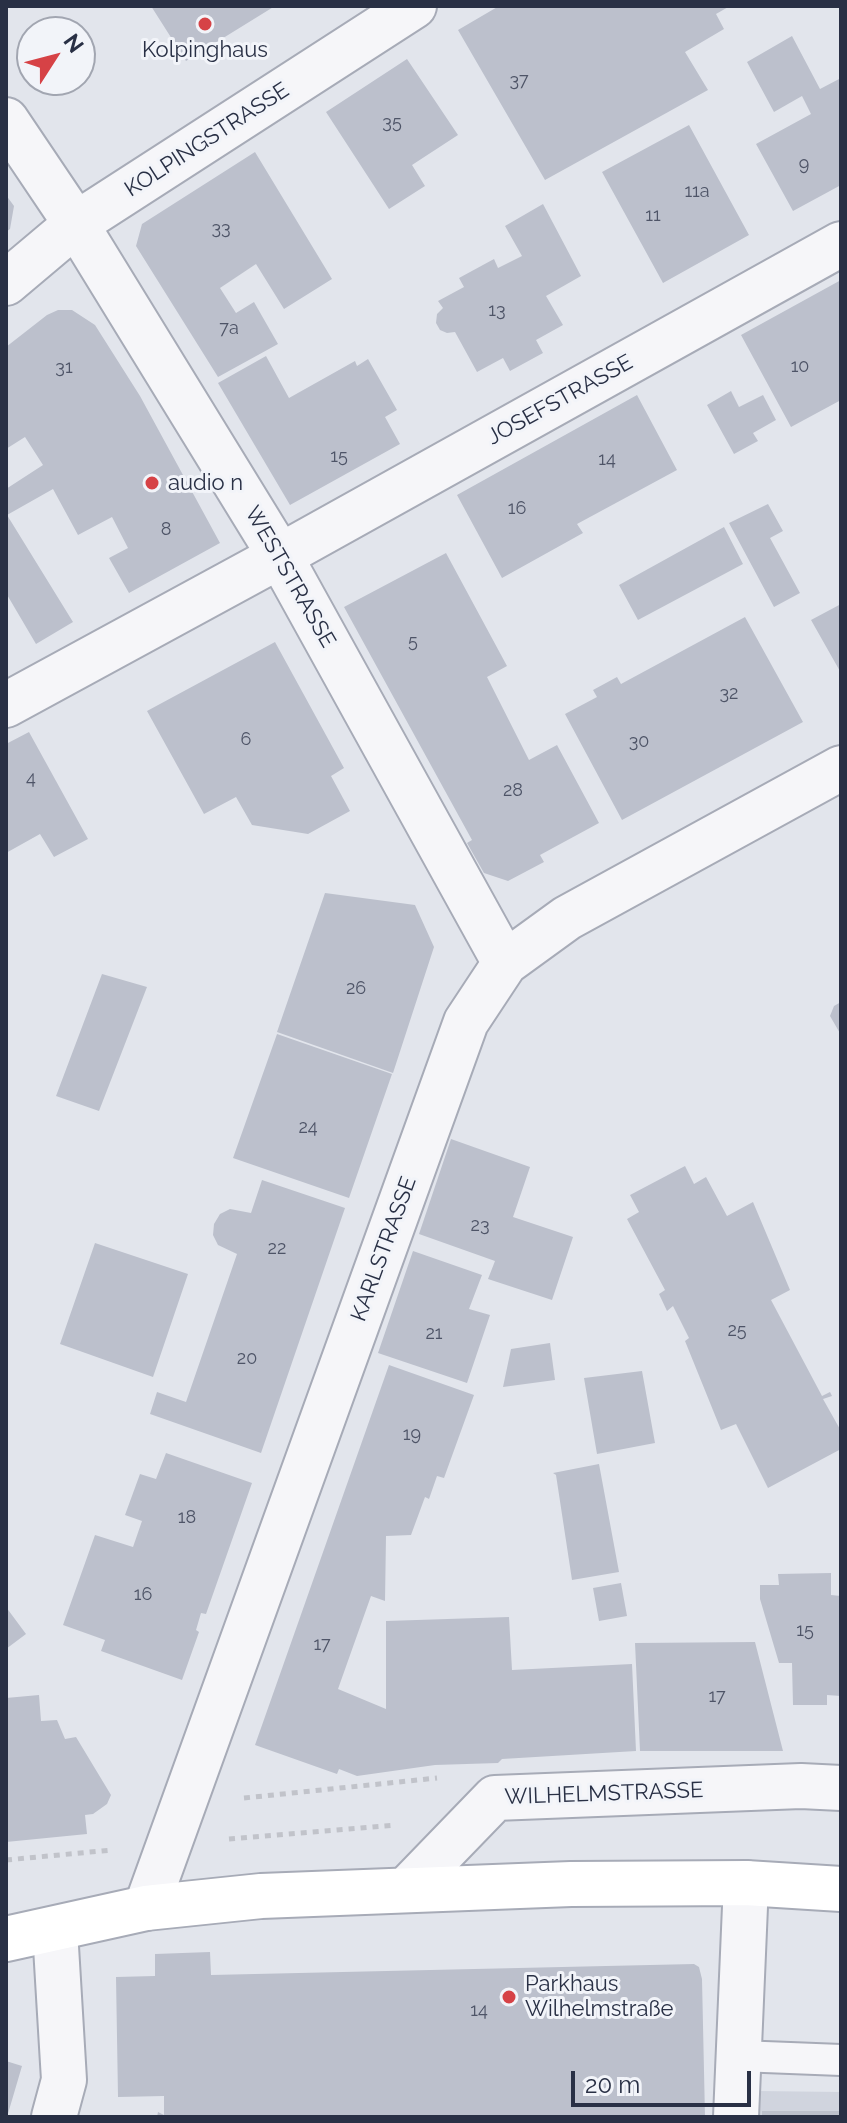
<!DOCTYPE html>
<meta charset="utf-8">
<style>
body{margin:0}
#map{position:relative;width:847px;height:2123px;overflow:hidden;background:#e2e5ec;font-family:Raleway,sans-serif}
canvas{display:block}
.frame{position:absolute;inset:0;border:8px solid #293045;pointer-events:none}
.north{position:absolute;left:16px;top:16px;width:80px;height:80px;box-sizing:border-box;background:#f2f4f9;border:2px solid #a2a6b1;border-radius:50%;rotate:54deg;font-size:22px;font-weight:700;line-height:32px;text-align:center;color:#293045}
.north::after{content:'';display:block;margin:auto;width:28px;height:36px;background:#d64246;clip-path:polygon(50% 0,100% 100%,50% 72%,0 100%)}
.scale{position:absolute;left:571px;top:2071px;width:180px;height:36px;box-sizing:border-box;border:4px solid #293045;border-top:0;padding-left:10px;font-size:24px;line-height:28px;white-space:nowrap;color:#293045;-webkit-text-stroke:6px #f2f4f9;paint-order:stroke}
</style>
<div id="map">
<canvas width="847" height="2123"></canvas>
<div class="frame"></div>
<div class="north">N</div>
<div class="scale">20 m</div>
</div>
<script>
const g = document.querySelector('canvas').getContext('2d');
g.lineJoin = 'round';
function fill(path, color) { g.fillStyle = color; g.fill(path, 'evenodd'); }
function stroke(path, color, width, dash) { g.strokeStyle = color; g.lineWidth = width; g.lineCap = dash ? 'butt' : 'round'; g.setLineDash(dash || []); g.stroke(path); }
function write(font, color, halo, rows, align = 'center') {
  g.font = font + ' Raleway,sans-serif'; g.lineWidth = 6; g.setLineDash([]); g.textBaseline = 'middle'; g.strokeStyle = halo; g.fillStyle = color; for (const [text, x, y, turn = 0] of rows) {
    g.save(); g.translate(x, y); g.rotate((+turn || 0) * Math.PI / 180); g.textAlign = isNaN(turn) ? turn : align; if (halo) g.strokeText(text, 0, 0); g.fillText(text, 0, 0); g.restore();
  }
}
fill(new Path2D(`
 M756 2091 841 2092V2117H756Z`), '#d0d4de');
fill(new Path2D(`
 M151 6H275L186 61Z
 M499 6H730L716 14 724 29 685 52 708 90 545 180 458 30Z
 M792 36 820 89 841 78V185L793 211 756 144 811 114 802 96 774 112 747 62Z
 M407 59 458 135 412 165 425 186 389 209 326 112Z
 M689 125 749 235 663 283 602 172Z
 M255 152 332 279 284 309 256 264 220 288 236 313 254 302 278 344 218 377 136 246 142 224Z
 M6 195 14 206 10 229 6 232Z
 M543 204 581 276 546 296 563 325 536 340 543 353 510 371 503 358 477 372 455 332 447 333 440 330 436 323 437 314 443 308 438 301 464 287 459 278 494 259 498 268 522 256 505 226Z
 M841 280V400L791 427 741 335Z
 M58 310H72L95 325 140 396 220 543 129 593 109 558 128 548 112 517 78 535 53 489 7 515 73 622 36 644 6 593V489L43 465 25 437 6 449V347L47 315Z
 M266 356 289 398 355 361 357 366 368 359 397 410 385 417 400 444 290 505 218 383Z
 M731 391 739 407 763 395 776 420 753 433 758 441 734 454 707 405Z
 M637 395 677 470 577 524 583 533 502 578 457 495Z
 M768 504 783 531 770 538 800 593 774 607 729 523Z
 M724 527 743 564 638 620 619 585Z
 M446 553 507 666 487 677 529 760 557 745 599 823 540 855 544 862 508 881 484 873 467 843 472 840 344 607Z
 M841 604V673L811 620Z
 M745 617 803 722 622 820 565 714 597 697 593 690 617 677 621 684Z
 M275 642 344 768 331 776 350 811 308 834 252 825 236 797 204 814 147 711Z
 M29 732 88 839 54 857 40 834 6 853V744Z
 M325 893 415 905 434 947 393 1073 277 1032Z
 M102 974 147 987 99 1111 56 1096Z
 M841 1002V1035L830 1016 834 1006Z
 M277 1034 392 1074 349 1198 233 1158Z
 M451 1139 530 1167 513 1217 573 1237 552 1300 488 1279 495 1261 419 1234Z
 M685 1166 694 1184 706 1177 727 1216 753 1202 790 1290 771 1300 822 1396 830 1392 832 1396 823 1399 841 1431V1449L768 1488 736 1424 721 1430 685 1341 689 1338 673 1306 667 1311 659 1294 665 1290 627 1219 639 1212 630 1195Z
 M262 1180 345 1208 261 1453 150 1414 157 1392 186 1402 237 1254 218 1245 213 1235 214 1224 220 1214 230 1209 251 1213Z
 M95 1243 188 1274 153 1377 60 1344Z
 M413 1251 482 1275 469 1309 490 1315 467 1383 378 1353Z
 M550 1343 555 1380 503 1387 511 1349Z
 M389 1365 474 1395 444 1478 437 1476 429 1499 425 1497 411 1535 386 1536 385 1601 371 1596 338 1689 386 1709V1621L509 1617 512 1670 632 1664 636 1751 502 1759 498 1763 435 1765 357 1776 339 1769 337 1774 255 1745Z
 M642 1371 655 1443 597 1454 584 1378Z
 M166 1453 252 1483 206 1614 201 1613 196 1630 199 1632 182 1680 101 1651 105 1640 63 1625 95 1535 133 1547 142 1521 125 1515 140 1474 156 1479Z
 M599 1464 619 1572 572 1580 556 1475 553 1473Z
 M831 1573V1595L841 1596V1696L827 1695V1705H793L792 1663H779L760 1599V1585H779L778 1574Z
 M621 1583 627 1616 599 1621 593 1588Z
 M6 1607 26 1634 6 1649Z
 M755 1642 783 1751H640L635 1643Z
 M39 1695 41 1721 57 1720 65 1739 76 1737 111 1795 107 1804 93 1814 85 1815 87 1834 6 1842V1698Z
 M210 1952 211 1975 694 1964 699 1967 702 1979 705 2117H157L158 2112 164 2115V2096L118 2097 116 1977 155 1976V1954Z
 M6 2061 22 2066 7 2117H6Z
 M762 2111H841V2117H762Z`), '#bcc0cc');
const service = new Path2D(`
 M739 2056 841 2060`);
const minor = new Path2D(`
 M6 120 76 224 280 556 505 963
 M6 283 76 224 414 6
 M6 705 280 556 841 244
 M406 1890 495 1798 801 1786 841 1788
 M146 1908 466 1022 505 963 567 918 841 768
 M54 2117 64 2080 55 1930
 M736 2117 746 1883`);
const secondary = new Path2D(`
 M6 1939 146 1908 261 1896 571 1884 746 1883 841 1889`);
stroke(service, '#a7abb7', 34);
stroke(minor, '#a7abb7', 48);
stroke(secondary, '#a7abb7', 48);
stroke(new Path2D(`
 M244 1798 437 1778
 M229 1839 395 1825
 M6 1860 112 1850`), '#c1c3ca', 5, [6, 6]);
stroke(service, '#f6f6f9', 30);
stroke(minor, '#f6f6f9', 44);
stroke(secondary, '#fff', 44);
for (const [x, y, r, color] of [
 [205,24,8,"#d64246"],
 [152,483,8,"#d64246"],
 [509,1997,8,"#d64246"]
]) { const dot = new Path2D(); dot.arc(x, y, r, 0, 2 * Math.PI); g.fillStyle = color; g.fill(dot); stroke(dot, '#f2f4f9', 3); }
write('18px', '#4e5467', null, [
 ["37",519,81],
 ["35",392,123],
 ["9",804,165],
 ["11a",697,192],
 ["11",653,216],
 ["33",221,229],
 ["13",497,311],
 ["7a",229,329],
 ["10",800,367],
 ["31",64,368],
 ["15",339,457],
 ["14",607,460],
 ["16",517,509],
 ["8",166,530],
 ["5",413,642],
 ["32",729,694],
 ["6",246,740],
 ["30",639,742],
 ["4",31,779],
 ["28",513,791],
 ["26",356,989],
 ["24",308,1128],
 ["23",480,1226],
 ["22",277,1249],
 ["25",737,1331],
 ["21",434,1334],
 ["20",247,1359],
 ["19",412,1435],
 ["18",187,1518],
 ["16",143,1595],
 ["15",805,1631],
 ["17",322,1645],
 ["17",717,1697],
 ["14",479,2011]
]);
write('22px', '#293045', '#f2f4f9', [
 ["Kolpinghaus",205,50,"center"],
 ["audio n",168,483],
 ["Parkhaus",525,1984],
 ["Wilhelmstraße",525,2009]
], 'left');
write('22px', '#293045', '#f2f4f9', [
 ["KOLPINGSTRASSE",207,140,-33],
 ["JOSEFSTRASSE",560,400,-29],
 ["WESTSTRASSE",290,577,60],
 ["KARLSTRASSE",384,1249,-70],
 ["WILHELMSTRASSE",604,1794,-2]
]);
</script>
